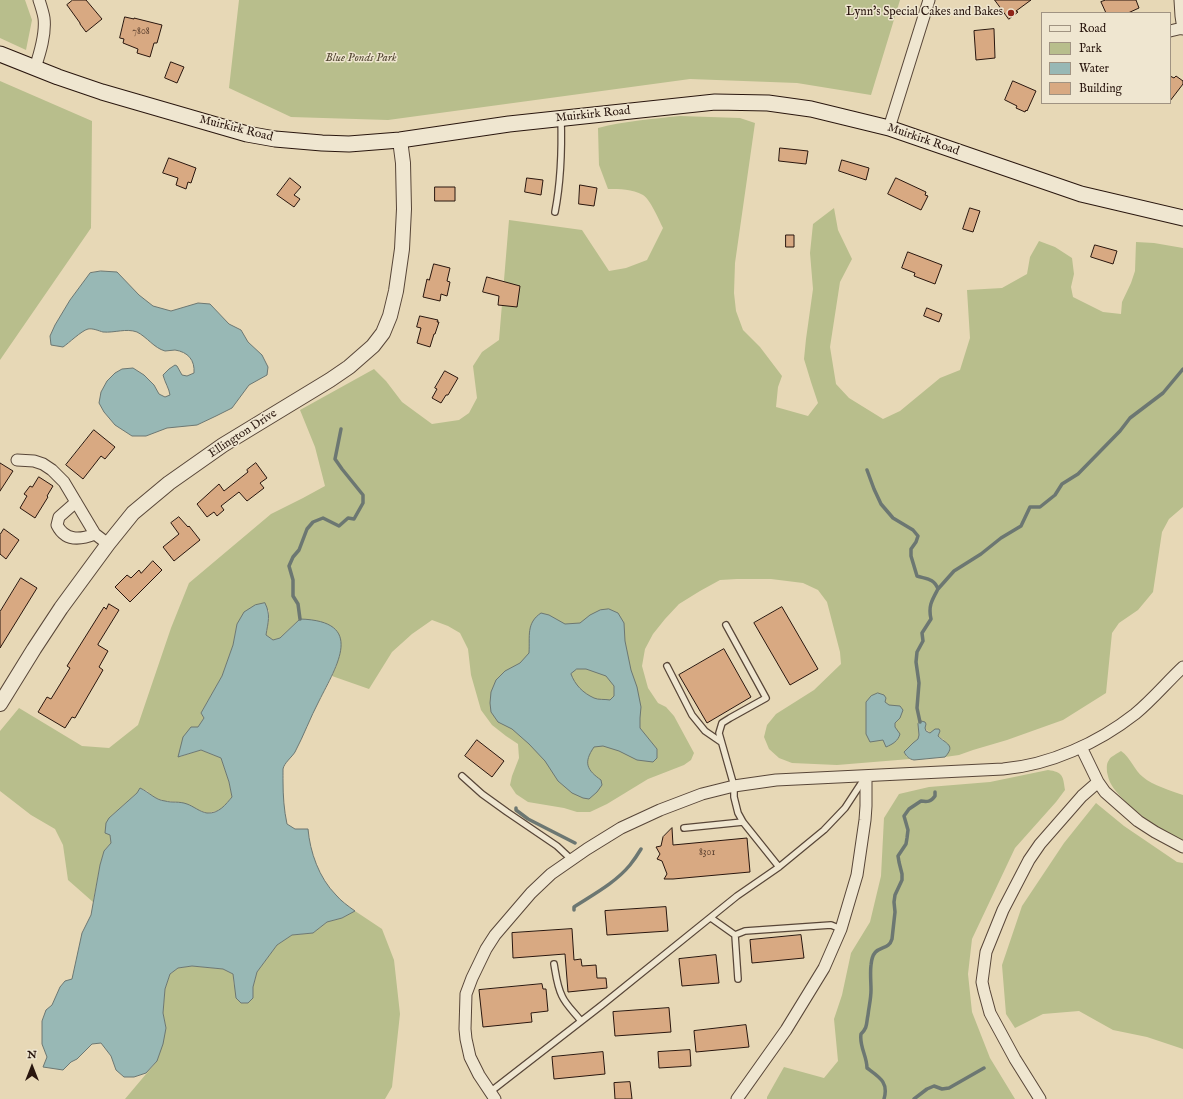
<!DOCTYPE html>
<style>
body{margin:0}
#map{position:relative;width:1183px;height:1099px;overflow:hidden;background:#e7d8b6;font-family:"IM FELL English",serif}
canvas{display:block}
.legend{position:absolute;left:1041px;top:12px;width:130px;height:92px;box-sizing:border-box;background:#efe6d0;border:1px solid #a09382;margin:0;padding:5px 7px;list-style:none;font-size:12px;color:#29160e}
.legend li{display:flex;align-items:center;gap:8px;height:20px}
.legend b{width:20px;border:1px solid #a09382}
.north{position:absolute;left:12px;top:1047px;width:40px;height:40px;-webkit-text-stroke:3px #efe6d0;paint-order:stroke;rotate:0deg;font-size:11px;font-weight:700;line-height:16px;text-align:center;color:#29160e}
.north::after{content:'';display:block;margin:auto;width:14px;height:18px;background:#29160e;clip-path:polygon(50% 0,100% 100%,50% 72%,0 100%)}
</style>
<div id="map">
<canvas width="1183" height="1099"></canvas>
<ul class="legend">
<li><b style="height:5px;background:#efe6d0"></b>Road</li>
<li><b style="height:11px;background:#b8be8c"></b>Park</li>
<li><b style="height:11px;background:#98b8b5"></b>Water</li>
<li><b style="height:11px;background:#d8a982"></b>Building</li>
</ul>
<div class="north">N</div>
</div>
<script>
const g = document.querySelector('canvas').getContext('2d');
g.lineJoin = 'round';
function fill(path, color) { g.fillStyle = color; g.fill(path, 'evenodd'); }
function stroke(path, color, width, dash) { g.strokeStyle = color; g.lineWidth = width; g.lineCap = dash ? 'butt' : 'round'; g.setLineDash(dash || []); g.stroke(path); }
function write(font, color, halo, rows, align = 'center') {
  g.font = font + ' "IM FELL English",serif'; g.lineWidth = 3; g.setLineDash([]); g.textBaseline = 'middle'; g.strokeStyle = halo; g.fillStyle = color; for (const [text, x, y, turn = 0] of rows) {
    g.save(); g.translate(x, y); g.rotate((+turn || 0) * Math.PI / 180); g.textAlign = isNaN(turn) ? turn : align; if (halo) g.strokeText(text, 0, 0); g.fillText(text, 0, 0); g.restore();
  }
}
fill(new Path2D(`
 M0 0H25L32 20 26 50 0 38Z
 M239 0H900L871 95 797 83 690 79 388 120 291 117 229 88Z
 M0 81 92 121 91 228 0 360Z
 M680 116 740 118 755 123 735 263 734 293 736 311 743 330 760 347 782 376 778 387 776 407 808 416 818 403 811 382 804 359 806 339 813 289 810 253 813 224 834 208 838 230 852 259 840 282 830 347 836 384 849 398 883 419 900 411 940 378 960 370 970 338 967 290 1002 288 1027 274 1030 257 1039 241 1055 247 1072 258 1074 274 1071 287 1073 297 1103 312 1121 314 1122 302 1131 283 1135 271 1136 242 1154 243 1183 248V507L1169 519 1162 532 1153 592 1138 610 1119 623 1112 633 1106 693 1063 720 1007 740 973 750 959 755 945 757 947 754 944 740 938 736 940 731 931 733 918 724 919 735 918 739 906 756 910 759 837 765 792 763 779 758 769 749 764 737 767 725 776 714 814 690 841 664 840 652 827 602 818 590 803 583 771 579H737L720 580 700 591 679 604 665 619 653 634 645 649 642 666 648 688 658 703 666 707 674 716 694 753 691 760 684 765 648 779 607 804 590 812H577L564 808 528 802 516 794 510 785 512 776 519 758 518 744 506 736 492 725 481 710 471 675 468 649 460 633 448 626 432 620 412 634 392 652 369 689 332 676 337 664 300 619 280 638 273 640 266 635 269 618V610L237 624 233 645 222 676 201 713 204 718 179 757 201 750 221 758 229 782 232 797 221 810 207 813 176 802 164 801 153 797 147 791 140 788 137 793 109 818 111 843 104 851 100 865 93 902 68 880 63 845 55 829 31 815 0 791V731L19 708 82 746 109 748 138 725 171 628 189 583 271 514 303 498 325 486 315 447 300 410 374 369 386 381 402 402 432 424 459 420 469 413 477 398 473 366 482 352 499 340 509 220 582 230 609 271 626 268 647 260 663 228C659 220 650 199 643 195 632 189 620 189 608 189L599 165 598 128C625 121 652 119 680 116Z
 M1121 751C1131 758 1134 770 1143 777 1152 785 1172 791 1183 795V843C1164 833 1121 803 1111 784 1109 781 1108 776 1107 772 1107 768 1106 764 1109 760 1111 756 1117 754 1121 751Z
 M1048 770C1063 772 1063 776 1065 790L1056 802 1015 848 972 939 968 974 972 1012 990 1058 1015 1099H767V1097L784 1067 824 1078 838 1061 834 1019 842 995 851 953 870 922 881 876 884 818 899 794 929 787 990 782Z
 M1096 803 1124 826 1177 862 1183 863V1049L1147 1037 1113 1030 1079 1011 1043 1014 1015 1028 1006 1014 1002 965 1022 906 1064 843Z
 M355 911 382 929 394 960 400 1014 392 1087 385 1099H125L157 1061 166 1028 163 1013 165 989 170 974 178 968 192 966 223 969 233 974 234 985 253 998V987L257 972 277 945 292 935 313 933 327 922 342 918Z`), '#b8be8c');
const water = new Path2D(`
 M101 271 117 272 139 295 153 306 171 311 198 303 210 304 229 324 241 330 248 342 262 355 268 367 267 375 249 385 232 408 216 416 197 425 167 428 146 436H132L115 425 104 412 99 403 101 392 107 381 115 373 122 369 133 368 144 375 154 385 159 394 165 397 170 395C169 388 165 383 163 375L169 369 175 365 177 366 182 375 187 376 194 373C195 360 188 352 175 350 172 350 168 351 165 351 154 348 147 337 137 332 126 328 115 333 103 332 99 331 93 328 88 329 81 331 69 343 63 347L51 345 50 336 55 325 70 300 90 273Z
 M265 603C271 615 268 622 266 635L273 640 280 638 300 619C366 621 337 665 319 701 310 718 304 735 295 752 292 757 284 763 283 769 283 773 283 778 283 781 283 796 284 810 287 824L295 829H308C310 852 319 878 336 895 341 901 348 906 355 911L342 918 327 922 313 933 292 935 277 945 257 972 253 987V998L248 1003H241L236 998 233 974 223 969 192 966 178 968 170 974 165 989 163 1013 166 1028 163 1044 157 1061 146 1073 134 1077H124L116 1070 111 1056 101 1043 92 1044 77 1059 71 1062 63 1070 43 1067 47 1057 42 1044V1021L46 1010 52 1005 60 987 65 981 72 979 82 933 91 915 100 865 104 851 111 843 110 835 105 833 106 823 109 818 137 793 140 788C149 792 155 800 165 801 172 803 179 801 187 804 193 806 200 812 207 813 219 814 226 804 232 797L229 782 221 758 201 750 178 757 183 737 191 727H198L204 718 201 713 222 676 233 645 237 624 244 612 255 605Z
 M609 609 618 613 624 623 625 641 631 670 637 687 641 707 640 718V728L657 749V758L653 762 637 760 619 751 603 746 594 747C583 763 587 770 601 780L602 785 597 792 589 799 583 798 572 793 558 781 545 761 529 744 512 729 498 722 491 712 490 703 491 692 496 680 505 671 520 663 529 653C530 636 526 623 541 613L549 615 565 624 580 623 590 615 600 610ZM577 669H586L606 676 614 686V696L610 700C605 699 598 700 594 698 583 693 575 685 571 674Z
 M878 693 884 695 886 698 885 702 889 705 900 706 903 710 900 718 895 723V727L900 734C898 741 893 744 886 747L883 740 870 742 866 734V702L871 696Z
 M921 721 925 722 926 724 925 728 926 731 930 733 935 729H939L940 731 938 736C946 744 956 745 945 757L914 760C909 759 907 757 904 752L913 743 918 739 919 735 918 724Z`);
fill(water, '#98b8b5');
stroke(water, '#6c7772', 1);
stroke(new Path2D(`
 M867 470 874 489 881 504 893 518 913 530 918 536 916 542 911 549V556L917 576C926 579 934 578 938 589 932 600 928 606 931 619L922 633 923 641 917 652 916 662 919 683 917 708 920 722
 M938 589 954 571 981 554 1001 538 1021 526 1030 507H1040L1055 495 1062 484 1078 474 1120 431 1130 418 1163 393 1183 369
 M300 619 298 604 293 596V580L289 566 293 557 299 550 307 529 313 522 323 518 339 526 348 518 354 519 363 503V495L342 469 335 459 341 429
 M516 808V810L528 819 575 843
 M574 910V907C594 894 615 883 630 865 634 860 638 854 641 849
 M884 1099C889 1082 879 1077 867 1068 867 1056 859 1046 861 1034 868 1027 866 1024 868 1015 869 1006 871 999 871 990 871 982 870 973 871 965 873 942 888 953 892 939L895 912 894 902 895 895 902 880V874L899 862 898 856 906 844 907 838 908 830 904 816 909 809 921 801C927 802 931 802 935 796V792
 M914 1099 927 1089 934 1086 942 1089 949 1088 984 1068`), '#6c7772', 3.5);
const building = new Path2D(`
 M73 0H86L102 19 86 32 80 24V23L67 5Z
 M995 0H1031L1016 11 1018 12 1009 19Z
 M1106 0H1136L1139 8 1128 13H1106L1101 2Z
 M125 17 134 19V18L162 25 157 43H154L150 57 137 53 138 49 123 43 124 39 120 38Z
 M994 29 995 58 976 60 974 31Z
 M171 62 184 67 177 83 165 78Z
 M1170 76 1174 78 1176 76 1183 81V84L1170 101Z
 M1013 81 1036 91 1027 111 1026 110 1025 112 1016 108 1017 106 1005 100Z
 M780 148 808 151 806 164 779 161Z
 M169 158 196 168 191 183 188 182 186 189 176 185 178 178 163 173Z
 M842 160 869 168 866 180 839 171Z
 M290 178 301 187 294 195 300 199 294 207 277 195Z
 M527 178 543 180 541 195 525 192Z
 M896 178 926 192 925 195 928 196 921 210 888 194Z
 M580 185 597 188 594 206 579 204Z
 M435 187H455V201H435Z
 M970 208 980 211 973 232 963 229Z
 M786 235H794V247H786Z
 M1095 245 1117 251 1113 264 1091 257Z
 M908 252 942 265 935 284 914 276 915 273 902 268Z
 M434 264 450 268 447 281 450 282 447 296 441 294 440 301 423 297 427 279 429 280Z
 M487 277 520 286 517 307 498 305 499 296 483 292Z
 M927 308 942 314 939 322 924 316Z
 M420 316 438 320 437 322H439L435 334H434L430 347 417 343 421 328 417 327Z
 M445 371 458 378 448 395H446L441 403 432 398 437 389 435 388Z
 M94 430 115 447 105 459 101 456 83 479 66 465Z
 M0 463 13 471 0 491Z
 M256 463 267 478 260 483 264 488 247 501 239 492 221 506 224 510 217 516 214 512 207 517 197 504 219 484 224 491 248 472 247 470Z
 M39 477 53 486 47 496 48 497 35 518 20 508 27 496 24 494 30 486 32 487Z
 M179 517 188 527 189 526 200 540 174 561 163 547 179 534 171 523Z
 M4 529 19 540 6 559 0 554V535Z
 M153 561 162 570 130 602 115 587 127 575 131 578 139 570 141 573Z
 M21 578 37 588 0 648V612Z
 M109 604 119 610 98 644V645L108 651 99 667 103 670 75 718 72 717 65 728 38 712 47 697 51 699 70 668 67 666 104 607 106 609Z
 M782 607 818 669 790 685 754 623Z
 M724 649 751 697 707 723 679 675Z
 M477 740 504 761 492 777 465 756Z
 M672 828 673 845 747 838 750 872 673 879H664L667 874 662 861 657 859 660 854 656 847 661 846 663 837Z
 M666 907 668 931 607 935 605 911Z
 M572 929 574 960 581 959 582 966 596 965 597 978H606L607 988 568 992 565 954 513 958 512 933Z
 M801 935 804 958 752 963 750 940Z
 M716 955 719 983 682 986 679 959Z
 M542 984 543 989H546L548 1011 531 1013 532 1022 483 1027 479 990Z
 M669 1008 671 1032 615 1036 613 1012Z
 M746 1025 749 1047 696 1052 694 1031Z
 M690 1050 691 1066 659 1068 658 1052Z
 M603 1052 605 1074 554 1079 552 1057Z
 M630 1082 632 1099H615L614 1083Z`);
fill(building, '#d8a982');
stroke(building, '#29160e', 1);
const service = new Path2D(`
 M555 212C561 181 562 150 561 118
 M726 625 766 698 730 718 722 723 719 733 734 786V797L738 813 743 822 779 867
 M667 666 692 715 705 731 721 742
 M462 776 482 794 507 812 557 846 572 860
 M684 828 743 822
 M711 918 735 935 738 979
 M735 935 745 931 831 925 841 929
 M554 964C556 975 557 986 562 996 566 1005 575 1013 581 1021
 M490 1092 602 1005 737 896 779 867 824 830 845 808 864 779`);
const minor = new Path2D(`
 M1180 0 1181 16 1183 29
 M1170 31 1182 28
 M35 68C40 53 46 34 44 18 43 12 41 6 39 0
 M889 128 929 0
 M17 460 34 461 43 464 52 470 64 482 95 534 108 544
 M76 502 59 517 57 525C65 541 80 540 95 534
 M1081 747 1098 782 1105 792 1138 821 1155 832 1183 847
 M495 1099 479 1075 470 1057 466 1039 465 1029 466 994 472 978 486 949 495 935 531 893 551 874 587 849 621 828 660 810 702 794 734 786 776 780 1003 769C1050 765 1098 743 1135 714 1152 700 1167 682 1183 667
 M737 1099 786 1030 824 968 841 929 857 875 865 820 866 806V777
 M1040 1099 1015 1059 990 1013 984 991 982 982 986 952 1003 910 1029 860 1040 844 1082 796 1098 782`);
const tertiary = new Path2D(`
 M0 704 34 649 61 608 108 544 133 513 169 483 223 445 330 380 349 367 373 346 383 333 390 316 396 291 402 249 404 209 403 163 400 140`);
const secondary = new Path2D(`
 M0 54 58 77 102 92 247 134 275 139 322 143 349 144 400 140 509 124 715 102 768 103 811 109 889 128 1081 194 1183 218`);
stroke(service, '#584638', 8);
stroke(minor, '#584638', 13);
stroke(tertiary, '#584638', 16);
stroke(secondary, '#29160e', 17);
stroke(service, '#efe6d0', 5.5);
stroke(minor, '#efe6d0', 11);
stroke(tertiary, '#efe6d0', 14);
stroke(secondary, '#efe6d0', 15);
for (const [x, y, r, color] of [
 [1011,13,4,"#8f2418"]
]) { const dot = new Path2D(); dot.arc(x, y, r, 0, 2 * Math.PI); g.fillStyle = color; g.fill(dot); stroke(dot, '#efe6d0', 1.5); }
write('10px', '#553b2b', null, [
 ["7808",141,32],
 ["8301",707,853]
]);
write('12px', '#29160e', '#efe6d0', [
 ["Lynn's Special Cakes and Bakes",1003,13]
], 'right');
write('italic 12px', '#544834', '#efe6d0', [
 ["Blue Ponds Park",361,59]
]);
write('12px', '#29160e', '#efe6d0', [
 ["Muirkirk Road",593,115,-6],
 ["Muirkirk Road",236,129,14],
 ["Muirkirk Road",923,140,19],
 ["Ellington Drive",243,434,-33]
]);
</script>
